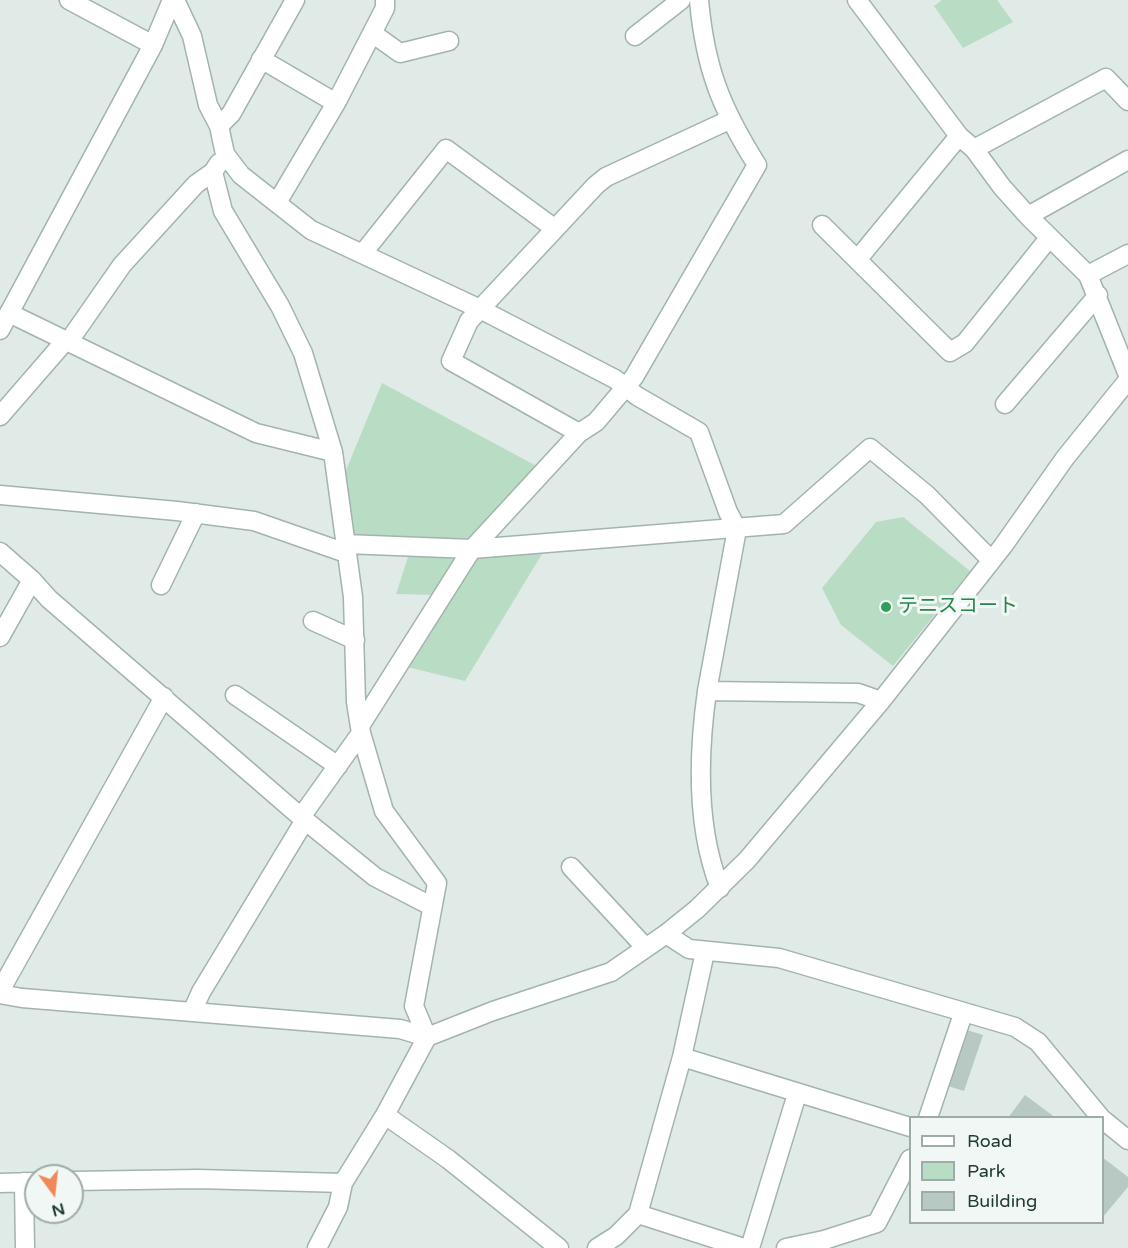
<!DOCTYPE html>
<meta charset="utf-8">
<style>
body{margin:0}
#map{position:relative;width:1128px;height:1248px;overflow:hidden;background:#e0ebe7;font-family:"Varela Round",sans-serif}
canvas{display:block}
.legend{position:absolute;left:909px;top:1116px;width:195px;height:108px;box-sizing:border-box;background:#f0f7f4;border:2px solid #9daca8;margin:0;padding:8px 10px;list-style:none;font-size:18px;color:#213b36}
.legend li{display:flex;align-items:center;gap:12px;height:30px}
.legend b{width:30px;border:2px solid #9daca8}
.north{position:absolute;left:24px;top:1164px;width:60px;height:60px;box-sizing:border-box;background:#f0f7f4;border:2px solid #9daca8;border-radius:50%;rotate:165deg;font-size:16px;font-weight:700;line-height:24px;text-align:center;color:#213b36}
.north::after{content:'';display:block;margin:auto;width:21px;height:27px;background:#f08859;clip-path:polygon(50% 0,100% 100%,50% 72%,0 100%)}
</style>
<div id="map">
<canvas width="1128" height="1248"></canvas>
<ul class="legend">
<li><b style="height:8px;background:#fff"></b>Road</li>
<li><b style="height:16px;background:#b9dcc5"></b>Park</li>
<li><b style="height:16px;background:#b8c8c3"></b>Building</li>
</ul>
<div class="north">N</div>
</div>
<script>
const g = document.querySelector('canvas').getContext('2d');
g.lineJoin = 'round';
function fill(path, color) { g.fillStyle = color; g.fill(path, 'evenodd'); }
function stroke(path, color, width, dash) { g.strokeStyle = color; g.lineWidth = width; g.lineCap = dash ? 'butt' : 'round'; g.setLineDash(dash || []); g.stroke(path); }
function write(font, color, halo, rows, align = 'center') {
  g.font = font + ' "Varela Round","Noto Sans JP",sans-serif'; g.lineWidth = 6; g.setLineDash([]); g.textBaseline = 'middle'; g.strokeStyle = halo; g.fillStyle = color; for (const [text, x, y, turn = 0] of rows) {
    g.save(); g.translate(x, y); g.rotate((+turn || 0) * Math.PI / 180); g.textAlign = isNaN(turn) ? turn : align; if (halo) g.strokeText(text, 0, 0); g.fillText(text, 0, 0); g.restore();
  }
}
fill(new Path2D(`
 M942 0H997L1013 22 963 48 934 6Z
 M382 383 542 469 472 540 355 537 344 475Z
 M903 517 970 571 893 666 841 625 822 588 876 522Z
 M545 549 465 681 403 666 478 550Z
 M410 551 466 553 439 595 396 594Z`), '#b9dcc5');
fill(new Path2D(`
 M954 1026 983 1035 964 1091 935 1082Z
 M1025 1095 1056 1118H1008Z
 M1102 1157 1128 1177V1187L1102 1218Z`), '#b8c8c3');
const minor = new Path2D(`
 M69 0 153 45
 M175 0 192 36 208 105 219 126 225 154 241 175 311 230 480 309 615 379 637 396 699 432 728 512 737 529 707 691 858 693 881 701
 M699 0C705 68 721 108 757 165L634 377 596 422 579 433 451 361 469 321 596 185 606 177 729 120
 M857 0 959 136 974 149 1002 187 1028 216 1088 275 1128 375
 M372 33 400 53 449 41
 M635 36 681 0
 M261 59 336 103
 M219 126 231 114 295 0
 M974 149 1106 78 1128 101
 M213 172 223 211 280 306 303 353 333 452 353 597 356 702 361 733 384 811 437 883 414 1006 427 1037
 M278 201 336 103 385 8V0
 M1028 216 1128 160
 M822 225 950 352 965 343 1049 238
 M363 253 446 149 554 228
 M857 260 959 136
 M1088 275 1128 254
 M9 313 256 433 333 452
 M69 341 122 265 196 184 213 172 219 163
 M1005 404 1098 295
 M0 416 66 340
 M0 495 177 511 254 521 346 553
 M345 544 472 549 784 524 870 448 927 495 991 560
 M0 552 32 580
 M161 585 196 513
 M313 621 355 640
 M0 637 32 580 49 599 301 817 375 877 431 906
 M707 691C698 755 696 828 720 888
 M235 695 338 766
 M360 726 472 549 579 433
 M301 817 361 733
 M571 867 645 947
 M666 934 689 949 779 958 1015 1027 1038 1042 1101 1118
 M0 991 164 697
 M0 994 22 998 400 1029 427 1037 493 1011 611 972 666 934 697 909 747 860 881 701 1003 546 1065 458 1128 380
 M192 1012 201 992 305 820
 M682 1057 910 1127
 M385 1115 448 1159 559 1248
 M928 1118 963 1014
 M1102 1119 1128 1140
 M72 1181 198 1179 343 1183
 M24 1182 25 1248
 M0 1183 34 1182
 M638 1214 682 1057 705 952
 M317 1248 338 1207 343 1183 385 1115 427 1037
 M597 1248 616 1236 638 1214 744 1248
 M750 1248 797 1094
 M786 1248 824 1240 877 1223 910 1159`);
const tertiary = new Path2D(`
 M0 330 153 45 172 0`);
stroke(minor, '#a3b3ae', 21);
stroke(tertiary, '#a3b3ae', 21);
stroke(minor, '#fff', 18);
stroke(tertiary, '#fff', 18);
for (const [x, y, r, color] of [
 [886,607,6,"#2e9e5b"]
]) { const dot = new Path2D(); dot.arc(x, y, r, 0, 2 * Math.PI); g.fillStyle = color; g.fill(dot); stroke(dot, '#f0f7f4', 2); }
write('20px', '#27864d', '#f0f7f4', [
 ["テニスコート",898,607]
], 'left');
</script>
